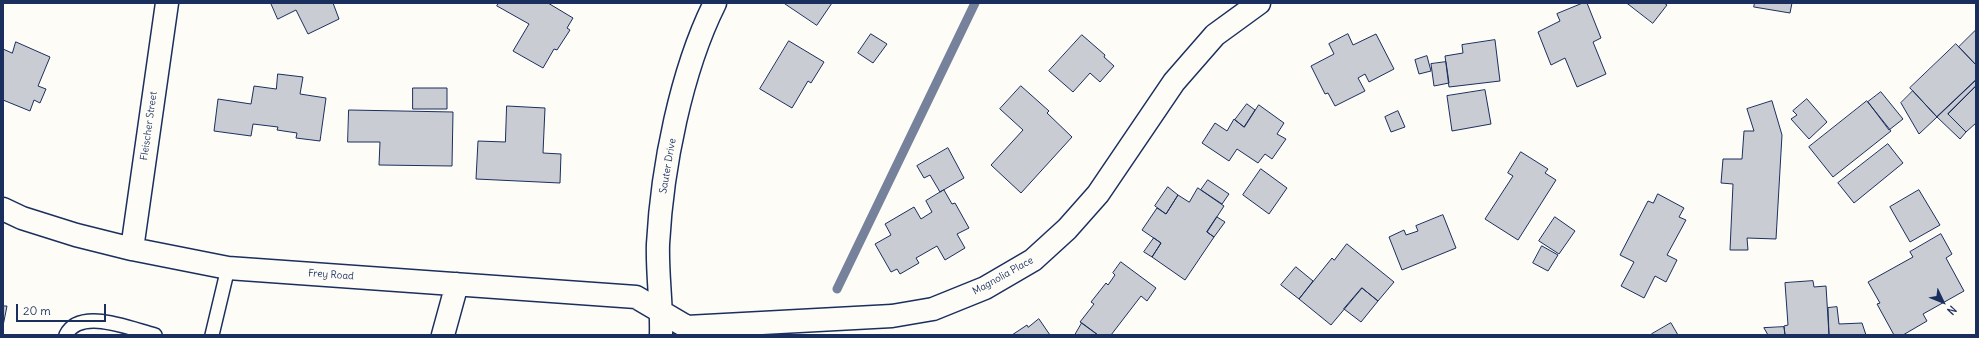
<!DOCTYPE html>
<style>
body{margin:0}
#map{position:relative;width:1979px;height:338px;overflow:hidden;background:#fdfcf7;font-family:Delius,sans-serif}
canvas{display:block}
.frame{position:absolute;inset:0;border:4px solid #1b2f5e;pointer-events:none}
.north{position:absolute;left:1923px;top:282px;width:40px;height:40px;-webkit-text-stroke:3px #fdfcf7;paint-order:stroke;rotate:133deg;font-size:11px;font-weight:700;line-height:16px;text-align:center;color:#1b2f5e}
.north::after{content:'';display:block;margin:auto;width:14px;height:18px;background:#1b2f5e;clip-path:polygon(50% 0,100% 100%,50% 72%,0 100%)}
.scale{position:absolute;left:16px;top:304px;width:90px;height:18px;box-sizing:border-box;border:2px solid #1b2f5e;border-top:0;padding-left:5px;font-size:12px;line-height:14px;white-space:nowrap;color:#1b2f5e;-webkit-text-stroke:3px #fdfcf7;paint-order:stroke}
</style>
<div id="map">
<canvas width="1979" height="338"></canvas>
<div class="frame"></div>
<div class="north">N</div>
<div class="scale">20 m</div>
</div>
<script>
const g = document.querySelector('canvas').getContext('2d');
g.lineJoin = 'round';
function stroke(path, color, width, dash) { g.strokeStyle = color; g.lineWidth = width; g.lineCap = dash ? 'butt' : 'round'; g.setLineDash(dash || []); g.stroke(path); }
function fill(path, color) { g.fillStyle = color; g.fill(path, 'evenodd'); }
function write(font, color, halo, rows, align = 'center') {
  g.font = font + ' Delius,sans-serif'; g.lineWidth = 4; g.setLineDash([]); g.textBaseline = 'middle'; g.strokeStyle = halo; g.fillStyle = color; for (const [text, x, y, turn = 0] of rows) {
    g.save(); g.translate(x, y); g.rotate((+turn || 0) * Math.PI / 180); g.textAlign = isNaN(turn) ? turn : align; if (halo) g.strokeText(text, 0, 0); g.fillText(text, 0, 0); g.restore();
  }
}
stroke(new Path2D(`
 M837 289 975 3`), '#76819c', 9);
const building = new Path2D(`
 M271 3H333L339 19 308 34 296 10 278 19Z
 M499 3H548L573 18 567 28 570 30 557 50 554 49 543 68 513 51 529 24 497 6Z
 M784 3H832L817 25Z
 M1583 3H1587L1601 38 1593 42 1606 74 1577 87 1565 58 1551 65 1538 32 1560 21 1557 14Z
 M1627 3H1664L1667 5 1653 23Z
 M1755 3H1792L1790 13 1754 7Z
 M1976 30V65L1959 47Z
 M871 34 887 44 873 63 858 53Z
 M1348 34 1353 45 1376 34 1394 69 1369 82 1365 74 1358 78 1365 91 1335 106 1328 93 1325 94 1311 66 1334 54 1329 44Z
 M1082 35 1105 55 1104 57 1114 66 1100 82 1090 73 1073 92 1049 71Z
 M1495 40 1500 81 1449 87 1445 56 1463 53 1462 45Z
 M789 41 824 62 811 83 808 81 792 108 760 89Z
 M16 42 50 57 38 86 46 89 40 103 34 100 30 111 3 100V49L12 53Z
 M1956 44 1976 65V80L1937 117 1910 88Z
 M1427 56 1431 71 1419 74 1415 60Z
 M1446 62 1449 83 1434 86 1431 64Z
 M278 74 303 77 300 94 326 98 320 141 296 138 297 133 277 130 278 127 253 124 251 136 214 131 218 99 251 104 254 86 276 89Z
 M1976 80V86L1948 114 1966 132 1960 139 1937 117Z
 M1021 86 1049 111 1047 113 1072 137 1021 193 991 165 1023 130 1000 109Z
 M1976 86V123L1966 132 1948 114Z
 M413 88H447V109H413Z
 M1485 90 1491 124 1452 131 1447 96Z
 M1913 91 1937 117 1919 134 1901 103Z
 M1881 92 1903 119 1889 130 1868 102Z
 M1807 99 1827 122 1809 139 1791 119 1797 115 1793 111Z
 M1772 101 1782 135 1776 239 1747 238 1748 250H1730L1733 184 1721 183 1723 159H1742L1744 131H1754L1747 109Z
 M1867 101 1891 131 1833 177 1809 147Z
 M1247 104 1255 110 1244 127 1235 120Z
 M1259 105 1284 123 1277 134 1286 139 1272 159 1265 154 1258 163 1237 149 1229 161 1202 143 1215 123 1227 131 1234 119 1244 127Z
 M507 106 545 108 543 153 561 154 560 183 476 179 478 141 505 142Z
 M349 110 453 112 452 166 379 165 380 142H348Z
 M1398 111 1405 127 1391 132 1385 117Z
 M1888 144 1903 163 1854 203 1838 183Z
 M948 148 964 178 940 192 930 175 924 178 917 166Z
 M1521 152 1548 169 1545 173 1556 180 1518 240 1485 219 1513 176 1508 173Z
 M1261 169 1287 188 1269 214 1243 195Z
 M1208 180 1229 194 1222 204 1201 190Z
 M1168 187 1178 195 1166 214 1155 206Z
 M1198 188 1224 206 1207 232 1214 237 1185 280 1152 257 1161 243 1142 230 1157 208 1166 214 1178 195 1189 202Z
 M944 190 952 204 955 203 969 228 957 234 965 248 945 260 937 246 916 258 919 263 900 274 897 269 891 272 875 244 891 235 885 224 914 207 921 219 932 212 926 201Z
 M1919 190 1940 225 1910 242 1890 207Z
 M1658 194 1684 208 1679 217 1686 220 1667 255 1677 260 1666 282 1655 276 1644 298 1621 286 1634 262 1620 255 1648 201 1653 203Z
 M1443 215 1456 248 1402 270 1389 237 1404 230 1406 235 1418 231 1416 226Z
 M1217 217 1225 222 1214 237 1207 232Z
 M1555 217 1575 231 1559 254 1539 241Z
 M1941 234 1952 254 1946 258 1964 291 1923 314 1927 321 1903 335H1894L1877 304 1880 303 1868 282 1913 257 1910 252Z
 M1154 238 1161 243 1152 257 1144 252Z
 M1347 244 1394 282 1378 301 1362 288 1331 325 1299 299 1332 258 1334 260Z
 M1542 246 1558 255 1548 271 1533 263Z
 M1121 262 1156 288 1147 301 1141 296 1111 335H1098L1080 322 1094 304 1091 302 1106 283 1108 285 1115 275 1113 273Z
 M1296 267 1313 281 1299 299 1281 285Z
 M1813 281 1814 287 1826 286 1829 335H1785L1784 326 1788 325 1785 283Z
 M1362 288 1378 301 1361 322 1344 309Z
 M3 306H7L3 326Z
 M1837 307 1839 324 1862 323 1866 335H1829L1828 308Z
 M1039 319 1050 335H1012L1027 325 1028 327Z
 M1082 323 1098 335H1075Z
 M1671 323 1678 335H1653L1652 334Z
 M1784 327 1785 335H1768L1764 328Z`);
fill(building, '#c9ccd3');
stroke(building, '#1b2f5e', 1);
const service = new Path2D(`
 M66 335C80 307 131 329 155 335
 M212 335 228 268`);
const minor = new Path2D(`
 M3 209 22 218 76 235 132 249 228 268 636 297 687 327 892 316 933 309 985 288 1033 260 1067 229 1098 194 1174 82 1215 35 1259 3
 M132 249 167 3
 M443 335 457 284
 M661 335C662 305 657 274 658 244 662 168 681 71 715 3`);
stroke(service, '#1b2f5e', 16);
stroke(minor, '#1b2f5e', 25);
stroke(service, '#fdfcf7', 13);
stroke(minor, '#fdfcf7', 22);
write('10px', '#1b2f5e', '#fdfcf7', [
 ["Fleischer Street",149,126,-82],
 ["Sauter Drive",668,166,-80],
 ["Frey Road",331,275,4],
 ["Magnolia Place",1003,276,-29]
]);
</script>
